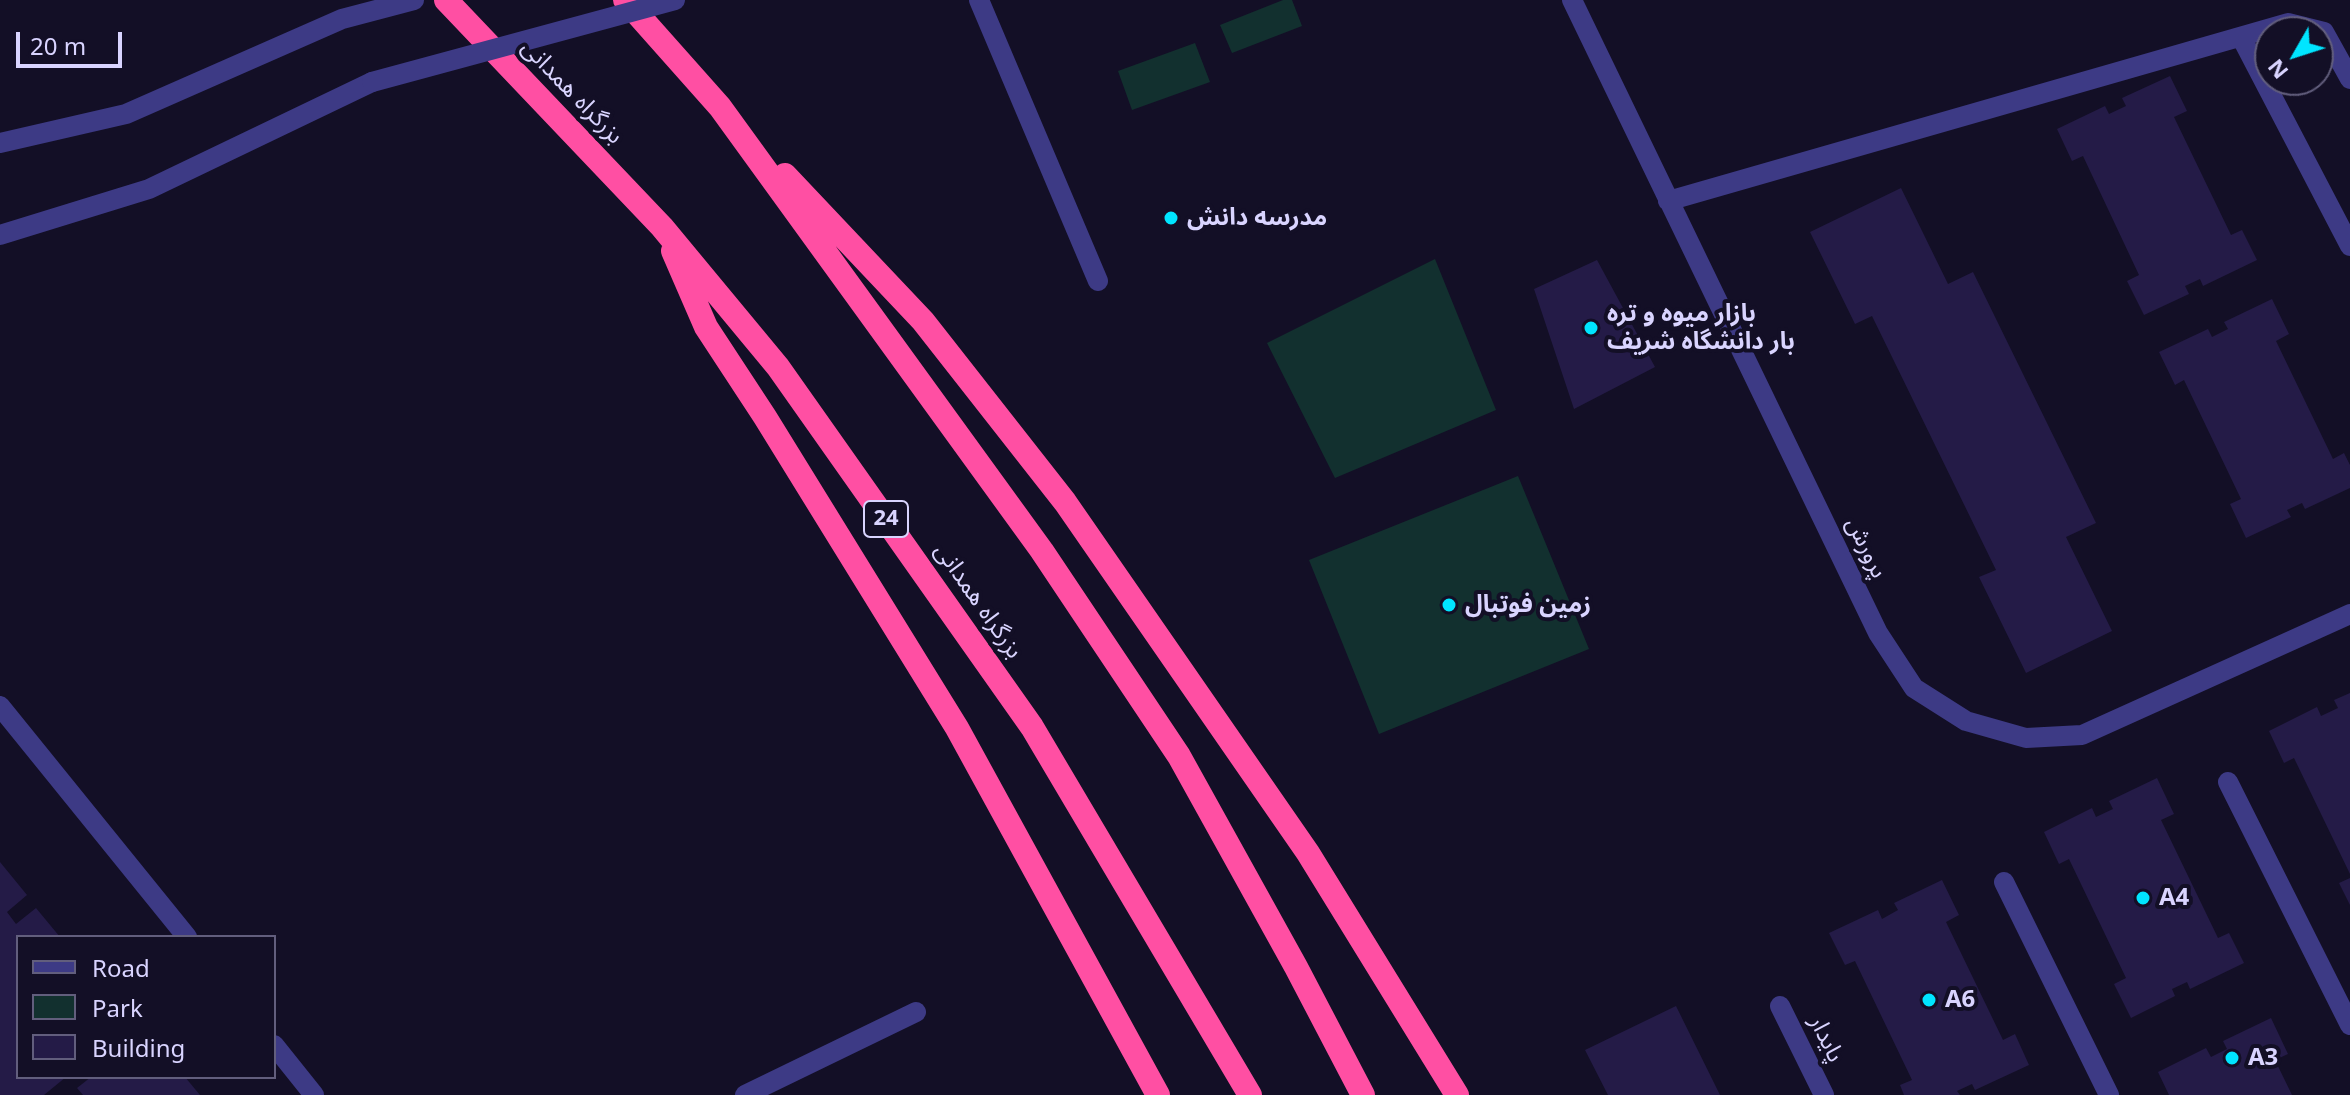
<!DOCTYPE html>
<meta charset="utf-8">
<style>
body{margin:0}
#map{position:relative;width:2350px;height:1095px;overflow:hidden;background:#130f26;font-family:"Noto Sans",sans-serif}
canvas{display:block}
.legend{position:absolute;left:16px;top:935px;width:260px;height:144px;box-sizing:border-box;background:#130f26;border:2px solid #625e7d;margin:0;padding:10px 14px;list-style:none;font-size:24px;color:#d9d4ff}
.legend li{display:flex;align-items:center;gap:16px;height:40px}
.legend b{width:40px;border:2px solid #625e7d}
.north{position:absolute;left:2254px;top:16px;width:80px;height:80px;box-sizing:border-box;background:#130f26;border:2px solid #625e7d;border-radius:50%;rotate:231deg;font-size:22px;font-weight:700;line-height:32px;text-align:center;color:#d9d4ff}
.north::after{content:'';display:block;margin:auto;width:28px;height:36px;background:#00e5ff;clip-path:polygon(50% 0,100% 100%,50% 72%,0 100%)}
.scale{position:absolute;left:16px;top:32px;width:106px;height:36px;box-sizing:border-box;border:4px solid #d9d4ff;border-top:0;padding-left:10px;font-size:24px;line-height:28px;white-space:nowrap;color:#d9d4ff;-webkit-text-stroke:6px #130f26;paint-order:stroke}
</style>
<div id="map">
<canvas width="2350" height="1095"></canvas>
<ul class="legend">
<li><b style="height:10px;background:#3d3a85"></b>Road</li>
<li><b style="height:22px;background:#12302f"></b>Park</li>
<li><b style="height:22px;background:#241b47"></b>Building</li>
</ul>
<div class="north">N</div>
<div class="scale">20 m</div>
</div>
<script>
const g = document.querySelector('canvas').getContext('2d');
g.lineJoin = 'round';
function fill(path, color) { g.fillStyle = color; g.fill(path, 'evenodd'); }
function stroke(path, color, width, dash) { g.strokeStyle = color; g.lineWidth = width; g.lineCap = dash ? 'butt' : 'round'; g.setLineDash(dash || []); g.stroke(path); }
function write(font, color, halo, rows, align = 'center') {
  g.font = font + ' "Noto Sans","Noto Sans Arabic",sans-serif'; g.lineWidth = 8; g.setLineDash([]); g.textBaseline = 'middle'; g.strokeStyle = halo; g.fillStyle = color; for (const [text, x, y, turn = 0] of rows) {
    g.save(); g.translate(x, y); g.rotate((+turn || 0) * Math.PI / 180); g.textAlign = isNaN(turn) ? turn : align; if (halo) g.strokeText(text, 0, 0); g.fillText(text, 0, 0); g.restore();
  }
}
fill(new Path2D(`
 M1283 0H1292L1302 26 1232 53 1220 25Z
 M1195 43 1210 82 1132 110 1118 71Z
 M1435 259 1496 410 1335 478 1267 343Z
 M1518 476 1589 649 1379 734 1309 560Z`), '#12302f');
fill(new Path2D(`
 M2170 76 2187 111 2174 117 2231 235 2242 230 2257 260 2203 286 2200 279 2185 286 2189 294 2144 315 2127 281 2139 275 2083 156 2072 161 2057 129 2105 106 2109 114 2126 106 2122 98Z
 M1901 188 1948 284 1973 272 2096 523 2066 537 2112 631 2026 673 1979 577 1996 570 1872 316 1855 324 1810 232Z
 M1597 260 1655 367 1574 409 1534 289Z
 M2272 299 2289 334 2276 341 2333 459 2344 453 2350 465V488L2305 509 2302 503 2287 510 2291 517 2246 538 2230 504 2241 499 2184 380 2175 385 2159 352 2208 329 2212 337 2228 329 2224 322Z
 M2350 693V874L2294 758 2284 763 2269 731 2317 707 2321 716 2338 708 2334 700Z
 M2157 778 2174 814 2161 820 2218 938 2229 933 2244 963 2190 989 2187 982 2172 989 2175 996 2131 1018 2114 984 2126 978 2069 859 2059 864 2044 832 2092 808 2096 817 2113 809 2109 801Z
 M0 862 27 895 7 912 16 924 36 908 60 937H18V1077H66L44 1095H0Z
 M2350 878V905L2339 883Z
 M1942 880 1959 915 1946 922 2003 1040 2015 1034 2029 1065 1975 1090 1972 1084 1957 1091 1960 1095H1904L1900 1085 1912 1080 1855 961 1845 965 1829 933 1878 910 1882 919 1898 910 1894 903Z
 M1676 1006 1720 1095H1608L1585 1050Z
 M2271 1018 2288 1054 2275 1060 2292 1095H2169L2158 1072 2206 1048 2211 1057 2227 1049 2223 1041Z
 M91 1077H185L200 1095H83L77 1088Z`), '#241b47');
stroke(new Path2D(`
 M979 0 1098 281
 M1572 0 1878 633 1914 688 1966 721 2026 738 2082 735 2350 614
 M2241 37 2350 246
 M0 143 126 114 342 19 414 0
 M1668 201 2288 23 2324 32 2350 79
 M0 235 149 189 372 82
 M0 706 187 937
 M2228 782 2350 1025
 M2004 882 2109 1095
 M1780 1006 1824 1095
 M274 1045 314 1095
 M745 1095 916 1012`), '#3d3a85', 20);
stroke(new Path2D(`
 M446 0 662 227 778 367 1032 727 1250 1095
 M625 0 720 107 1042 551 1179 756 1296 967 1363 1095
 M785 175 923 321 1065 502 1308 853 1457 1095
 M673 251 706 327 765 417 957 728 1158 1095`), '#ff4fa3', 24);
stroke(new Path2D(`
 M372 82 675 0`), '#3d3a85', 20);
for (const [x, y, r, color] of [
 [1171,218,8,"#00e5ff"],
 [1591,328,8,"#00e5ff"],
 [1449,605,8,"#00e5ff"],
 [2143,898,8,"#00e5ff"],
 [1929,1000,8,"#00e5ff"],
 [2232,1058,8,"#00e5ff"]
]) { const dot = new Path2D(); dot.arc(x, y, r, 0, 2 * Math.PI); g.fillStyle = color; g.fill(dot); stroke(dot, '#130f26', 3); }
for (const [x, y, w] of [
 [886,519,44]
]) { const box = new Path2D(); box.roundRect(x - w / 2, y - 18, w, 36, 6); g.fillStyle = '#130f26'; g.fill(box); stroke(box, '#d9d4ff', 2); }
write('bold 22px', '#d9d4ff', null, [
 ["24",886,519]
]);
write('24px', '#d9d4ff', '#130f26', [
 ["بزرگراه همدانی",572,92,46],
 ["پرورش",1866,548,64],
 ["بزرگراه همدانی",978,601,55],
 ["پایدار",1826,1039,64]
]);
write('bold 24px', '#d9d4ff', '#130f26', [
 ["مدرسه دانش",1187,218],
 ["بازار میوه و تره",1607,314],
 ["بار دانشگاه شریف",1607,342],
 ["زمین فوتبال",1465,605],
 ["A4",2159,898],
 ["A6",1945,1000],
 ["A3",2248,1058]
], 'left');
</script>
